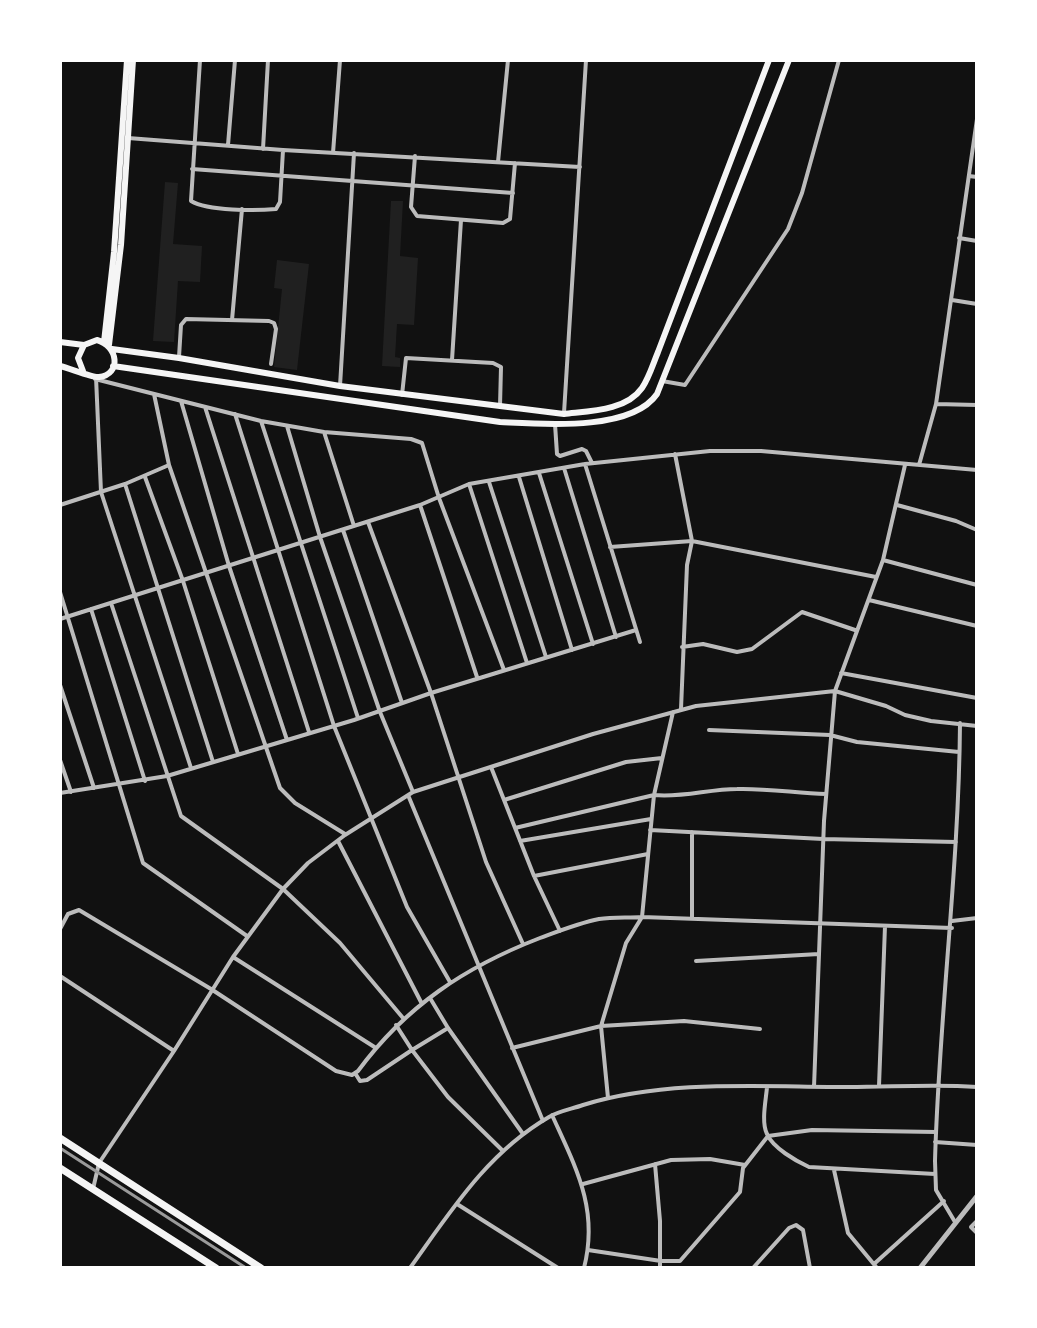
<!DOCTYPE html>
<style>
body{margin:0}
#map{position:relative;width:1037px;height:1328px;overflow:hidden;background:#111;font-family:"Golos Text",sans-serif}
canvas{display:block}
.frame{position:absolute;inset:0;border:62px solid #fff;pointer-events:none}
</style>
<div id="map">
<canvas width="1037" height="1328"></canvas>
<div class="frame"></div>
</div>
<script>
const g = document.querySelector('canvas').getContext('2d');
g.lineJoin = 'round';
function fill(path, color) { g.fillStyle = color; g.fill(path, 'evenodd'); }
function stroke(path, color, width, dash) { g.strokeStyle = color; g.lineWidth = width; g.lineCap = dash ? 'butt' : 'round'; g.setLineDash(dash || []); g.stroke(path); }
fill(new Path2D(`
 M165 182 178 183 173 244 202 246 200 282 178 281 174 342 153 341Z
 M391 201H403L400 256 418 258 414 325 397 324 395 357 400 358V367L382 366Z
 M277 260 309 264 297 370 274 367 282 289 274 288Z`), '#202020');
stroke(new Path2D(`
 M200 60 191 201C208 211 256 211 276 209L280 202 283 150
 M128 138 283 150 580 167
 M228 145 235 60
 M263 149 268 60
 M333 153 340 60
 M415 156 411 207 417 216 503 223 510 219 515 163
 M498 162 508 60
 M192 169 513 193
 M969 176 977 177
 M959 238 977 241
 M952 300 977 304
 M232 320 242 209
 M179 357 181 325 186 319 269 321 274 323 276 329 271 364
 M452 360 461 220
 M96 377 101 492 191 768
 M95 379 261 421 324 432 354 526
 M662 381 685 385 788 229 802 193 839 60
 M340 386 354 153
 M154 394 169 465
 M402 395 406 358 493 363 501 367 500 406
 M181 401 229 566 287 740
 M936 404 977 405
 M205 407 309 732
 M564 413 586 60
 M235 414 334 726 407 907 450 982
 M261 421 358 718
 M555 424 557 454 560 456 582 449 586 451 592 463
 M287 426 320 537 380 712 413 792
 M324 432 411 439 422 443 439 498 504 670
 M675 454 692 541 687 565 681 709
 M585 464 640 642
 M919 465 936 404 977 119
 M564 468 616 637
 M539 473 593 644
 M145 477 183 581 238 754
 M519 477 572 650
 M489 482 546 657
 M125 484 213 762
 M469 484 527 663
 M60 505 125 484 169 465 280 788 295 803 345 834
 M420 505 477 677
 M897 505 956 521 977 530
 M368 522 431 693 486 862 523 944
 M343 530 402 703
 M610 547 692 541 876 577
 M883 560 977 585
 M60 592 143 863 247 936
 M869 600 977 626
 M111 603 181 816 283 889 340 943 403 1018
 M91 609 145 781
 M60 619 420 505 469 484 585 464 710 451H761L977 470
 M682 647 703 644 737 652 752 649 802 612 855 630
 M841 673 977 698
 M60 685 94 788
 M709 730 830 735 857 742 959 752
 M60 760 71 792
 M491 767 534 876 560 931
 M60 793 167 776 354 720 431 693 636 630
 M408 795 543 1121
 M504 800 626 762 662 758
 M515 828 654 795C682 798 709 789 737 789 765 788 796 793 826 794
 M650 830 823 839 956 842
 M692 832V919
 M338 841 422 1004
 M520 841 651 819
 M534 876 648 854
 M952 921 977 918
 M60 929 68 914 79 910 211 989 336 1071 352 1075 358 1071C406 1006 465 967 540 938 559 931 579 923 599 919 613 917 628 918 642 917L952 928
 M233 957 376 1048
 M696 961 819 954
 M60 976 174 1051
 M430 998 448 1028 523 1134
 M448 1028 412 1050 448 1097 502 1150
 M512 1048 601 1026 684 1021 760 1029
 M355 1073 360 1081 367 1080 412 1050 396 1025
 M879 1086 885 926
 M767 1087C766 1100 761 1122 767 1134 773 1148 796 1161 809 1167L935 1174
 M814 1087 824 821 835 691 883 560 905 465
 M608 1098 601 1026 626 943 642 917 654 795 673 712
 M552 1115C576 1168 599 1209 584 1268
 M935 1142 977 1145
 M655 1164 660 1221V1268
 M834 1170 848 1233 877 1268
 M583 1184 671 1160 710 1159 745 1165
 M93 1189 99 1163 174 1051 233 957 283 889 308 863 345 835 413 792 593 734 696 706 835 691 886 706 905 715 931 721 977 726
 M457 1204 558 1268
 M977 1221 971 1227 977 1233
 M955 1222 936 1190 935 1161C939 1015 959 869 960 723
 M588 1250 661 1261H680L740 1192 743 1168 768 1136 812 1130 936 1132
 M874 1264 944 1201
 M410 1268C451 1211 487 1153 549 1117 559 1111 572 1109 583 1105 668 1079 762 1087 849 1087 892 1087 934 1084 977 1087
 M753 1268 789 1228 796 1225 803 1230 810 1268`), '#bcbcbc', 4);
stroke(new Path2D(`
 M920 1268 977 1196`), '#bcbcbc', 5);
stroke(new Path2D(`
 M60 342 84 345
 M104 342 114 252 127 60
 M109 345 121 245 133 60
 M112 349 179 358 340 386 564 414C589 411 626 411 642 388 649 378 653 364 658 352L769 60
 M60 366C69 368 93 378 99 377 122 374 118 346 97 340L84 345 78 358 83 371
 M113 366 500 422C541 424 631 432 657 394L789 60`), '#f5f5f5', 6);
stroke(new Path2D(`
 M60 1138 261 1268
 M60 1168 216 1268`), '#f5f5f5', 7);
stroke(new Path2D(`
 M60 1148 246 1268`), '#9a9a9a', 3);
</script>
